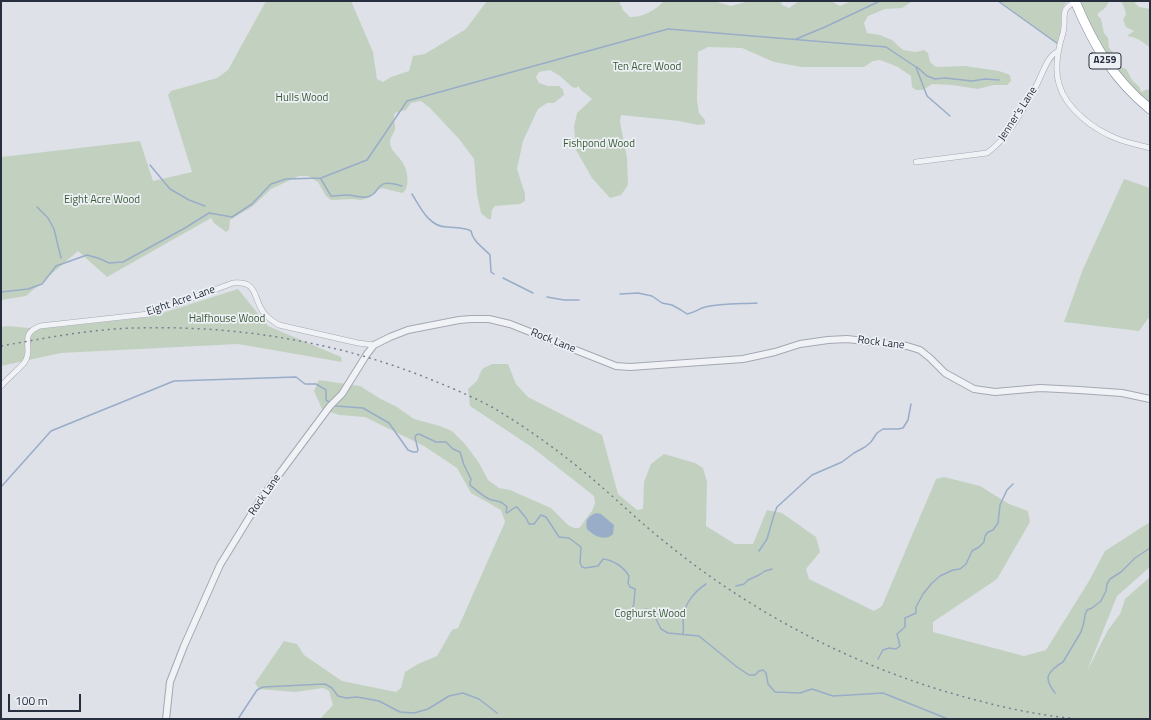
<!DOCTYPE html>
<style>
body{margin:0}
#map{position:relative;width:1151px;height:720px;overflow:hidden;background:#dee1e8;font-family:"Titillium Web",sans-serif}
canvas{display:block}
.frame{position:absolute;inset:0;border:2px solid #272e3e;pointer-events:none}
.scale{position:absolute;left:8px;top:694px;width:73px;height:18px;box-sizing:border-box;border:2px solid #272e3e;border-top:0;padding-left:5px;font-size:12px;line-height:14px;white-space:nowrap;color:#272e3e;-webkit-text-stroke:3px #edf0f5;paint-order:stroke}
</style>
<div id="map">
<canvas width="1151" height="720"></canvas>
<div class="frame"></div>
<div class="scale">100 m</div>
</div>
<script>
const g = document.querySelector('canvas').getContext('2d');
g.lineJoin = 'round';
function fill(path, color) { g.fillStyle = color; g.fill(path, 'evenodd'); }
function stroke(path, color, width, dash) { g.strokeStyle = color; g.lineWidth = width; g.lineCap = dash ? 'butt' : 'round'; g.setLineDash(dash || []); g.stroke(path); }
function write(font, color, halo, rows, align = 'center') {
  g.font = font + ' "Titillium Web",sans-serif'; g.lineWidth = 3.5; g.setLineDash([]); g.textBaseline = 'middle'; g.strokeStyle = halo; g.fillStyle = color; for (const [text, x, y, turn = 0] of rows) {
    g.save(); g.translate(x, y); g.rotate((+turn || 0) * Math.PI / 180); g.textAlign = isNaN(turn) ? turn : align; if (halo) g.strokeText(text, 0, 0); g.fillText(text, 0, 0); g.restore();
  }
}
fill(new Path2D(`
 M266 1H351L373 52 377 79 383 82 391 77 409 71 413 56 425 54 466 29 487 1H619L623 10 630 17C644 17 654 11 664 1H714L731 6 749 1H781L782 5 789 8 799 1H831L840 6 851 1H913L902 8 885 9 868 16 864 23 867 33 880 35 892 40 903 50 916 52 924 50 928 53 930 62 936 67 965 66 999 71 1010 75 1011 81 1007 85H993L978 89 952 85 932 84 923 90H916L912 87 911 76 898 67 880 60 873 61 864 67H802L774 62 742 48 708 47 698 52 697 100 699 113 705 120V124L698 125 679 121 621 115 620 122 627 158 628 185 621 195 610 198 592 178 576 150 574 127 577 113 592 99 582 91 578 86 576 88 572 87 560 76 550 70 539 72 536 77 539 83 548 86H559L563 90 564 95 554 103H547L538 109 523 141 517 169 525 194V201L520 204 495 206 492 210 491 219H488L481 213 477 195 474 159 459 139 430 108 421 101 411 103 406 110 395 113C392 121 396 123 395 129 393 136 388 138 391 147 394 154 401 158 404 165 408 172 410 190 402 193L382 188 375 191 369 198 361 200 353 199 331 200 326 196 318 182 308 176H299L271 189 253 206 230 220 229 230 226 232 214 223 211 218 107 277 78 251 26 296 1 300V157L140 141 153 181 192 172 168 95 171 91 217 78 228 70Z
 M998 1H1068C1059 10 1062 13 1062 24 1062 31 1060 37 1058 44Z
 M1080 1H1109C1107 7 1103 10 1098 13V16L1101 19 1104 33 1108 38 1109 48 1119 60V65L1123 68 1126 69C1129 73 1130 78 1133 81 1137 86 1140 85 1141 92L1148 89 1150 92V103C1138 92 1127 82 1117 69 1101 49 1090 25 1080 1Z
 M1121 1H1136L1135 3 1139 7 1150 9V44L1149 47C1142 41 1136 37 1127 36L1134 31 1126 27 1123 20 1126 14 1124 7Z
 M1124 179 1150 188V316L1139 331 1064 322 1083 269Z
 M238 289 268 326 341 357 342 362 238 344 61 353 1 366V327L8 326 39 329 150 317Z
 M492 364H508L516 384 528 397 602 435 618 494 637 510 643 509 644 482 651 464 664 454 695 463 703 468 707 482 706 526 735 544H753L767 510 782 513 816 537 820 552 806 569 809 579 874 611 882 606 936 479 944 477 980 486 1009 504 1028 511 1030 522 997 579 933 622V632L1024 656 1046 650 1089 581 1105 551 1150 522V567L1117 596 1087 671 1108 630 1120 614 1125 599 1150 577V719H320L333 705 329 691 323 688 295 692 259 689 255 683 284 641 297 644 304 655 342 681 396 692 401 688 405 672 418 664 437 656 452 630 458 628 505 522 501 510 471 493 457 468 424 446 365 417 339 415 322 409 314 391 319 380 360 386 379 398 397 407 414 419 440 426 452 431 465 444 479 463 488 480 499 488 510 490 551 508 568 525 574 528H579L581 526 585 520 592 511 595 503 594 496 533 448 470 406 468 389 477 381 482 369Z`), '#c2d1bf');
fill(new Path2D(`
 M596 513 601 514 614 525 613 534C605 542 594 536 587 529 585 520 587 517 596 513Z`), '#99acc8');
stroke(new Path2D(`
 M998 1 1058 44
 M796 39 825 27 880 1
 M917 67 927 76 935 79 945 78 972 81 985 79 999 80
 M150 165 170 189 189 200 205 206
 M321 179 331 196C337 196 341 195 347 195 353 195 359 198 366 197 382 195 373 176 402 186
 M412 194C420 207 429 227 447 227 455 228 464 227 471 231 473 242 483 247 490 255L491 272 494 274
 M37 207 48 218 54 229 61 258
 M503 278 533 293
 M1 292 28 289 42 284 56 266 87 255 98 258 109 263 123 262 185 228 209 213 232 217 252 204 271 184 286 179 321 178 367 160 407 101 668 29 886 47 916 67 927 96 950 116
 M620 294 638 293 652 296 662 303 672 305 681 310 687 314C694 313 698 309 705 307 721 303 740 304 757 303
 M547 297 564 300H579
 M334 405 336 406 363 408 389 423 408 450 413 452H417L418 450 415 437 416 435 419 434 436 442H446L453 449 460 452 464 465 471 479 470 483V485C476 490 483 496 489 499 497 502 501 500 507 507L506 512 507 513 514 508 517 507 526 518 529 524H534L541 515 546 517 559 537 569 538 581 547 580 563 582 567 585 568 598 566 603 559C613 560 624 567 629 576L628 583 630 587 635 589 634 603 632 610 636 613 647 609 653 613 661 629 668 633 699 636 737 667 749 675H755L759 671 763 670 766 673 768 684 775 692 800 693 812 689 833 696 883 693 948 719
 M1 487 51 431 174 381 296 377 305 384H316L326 390V400L331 403
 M759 551 767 539 774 515 777 507 812 475 842 462 854 453 865 447 871 442 877 433 883 429H898L903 428 908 420 911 404
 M736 586 744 584 748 580 759 575 765 571 772 569
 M683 634C684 628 683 623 683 618 684 604 695 591 706 584
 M878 659 883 650 889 648 896 649 900 646 897 634 905 627V618L916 613V607L923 594 932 583 940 576 953 570 960 569 966 564 972 551 979 547 984 542 985 536 988 532 993 530 998 523 1000 505 1007 490 1013 484
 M1055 693C1052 689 1048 683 1048 678 1048 672 1059 664 1063 662L1081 632 1084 622 1085 615 1087 610 1092 608 1101 601 1106 591 1107 584 1110 579 1121 572 1135 558 1150 548
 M1 718 2 719
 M238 719 257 690 263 687 325 684 332 688 338 696 346 698 357 697 379 701 400 712 414 713 428 709 449 696 463 693 479 699 497 713`), '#99acc8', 1.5);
const minor = new Path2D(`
 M1076 2C1058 9 1067 18 1063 33 1058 49 1054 67 1059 84 1066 109 1094 130 1118 139 1128 143 1139 145 1150 148
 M916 162 987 153C1009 137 1022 111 1035 88 1041 78 1047 56 1057 52
 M1 386C8 378 17 371 24 363 35 348 17 335 40 326L149 314 233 283C259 281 252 297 264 313 268 318 274 322 279 325L358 343 374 345`);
const tertiary = new Path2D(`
 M166 719 170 682 184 646 220 565 260 500 330 406 342 394 367 354 374 345 390 337 408 330 459 320 471 319H489L510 324 616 366 630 367 743 359 775 352 800 344 828 340 847 339 907 346 920 350 930 358 945 373 974 389 995 392 1040 388 1079 390 1122 393 1150 399`);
const trunk = new Path2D(`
 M1075 1C1093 44 1113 79 1150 109`);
stroke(minor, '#a3a8b2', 6);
stroke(tertiary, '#a3a8b2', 8);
stroke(trunk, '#858d9e', 10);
stroke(minor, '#f1f2f6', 5);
stroke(tertiary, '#f1f2f6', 6);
stroke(trunk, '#fff', 9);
stroke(new Path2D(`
 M1 346C46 338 91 329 136 328 237 325 339 342 432 380 452 388 473 397 492 407 524 426 555 448 584 472 610 493 634 517 660 538 753 615 864 672 980 701 1013 710 1046 716 1079 719`), '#787f91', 1.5, [2, 4]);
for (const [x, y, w] of [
 [1105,61,32]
]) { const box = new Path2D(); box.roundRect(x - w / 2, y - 8, w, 16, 3); g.fillStyle = '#edf0f5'; g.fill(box); stroke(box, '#272e3e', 1); }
write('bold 10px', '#272e3e', null, [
 ["A259",1105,61]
]);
write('11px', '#395a35', '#edf0f5', [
 ["Ten Acre Wood",647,67],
 ["Hulls Wood",302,98],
 ["Fishpond Wood",599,144],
 ["Eight Acre Wood",102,200],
 ["Halfhouse Wood",227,319],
 ["Coghurst Wood",650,614]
]);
write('11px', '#272e3e', '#edf0f5', [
 ["Jenner's Lane",1018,114,-57],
 ["Eight Acre Lane",181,301,-19],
 ["Rock Lane",553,341,22],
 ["Rock Lane",881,343,7],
 ["Rock Lane",265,495,-55]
]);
</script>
